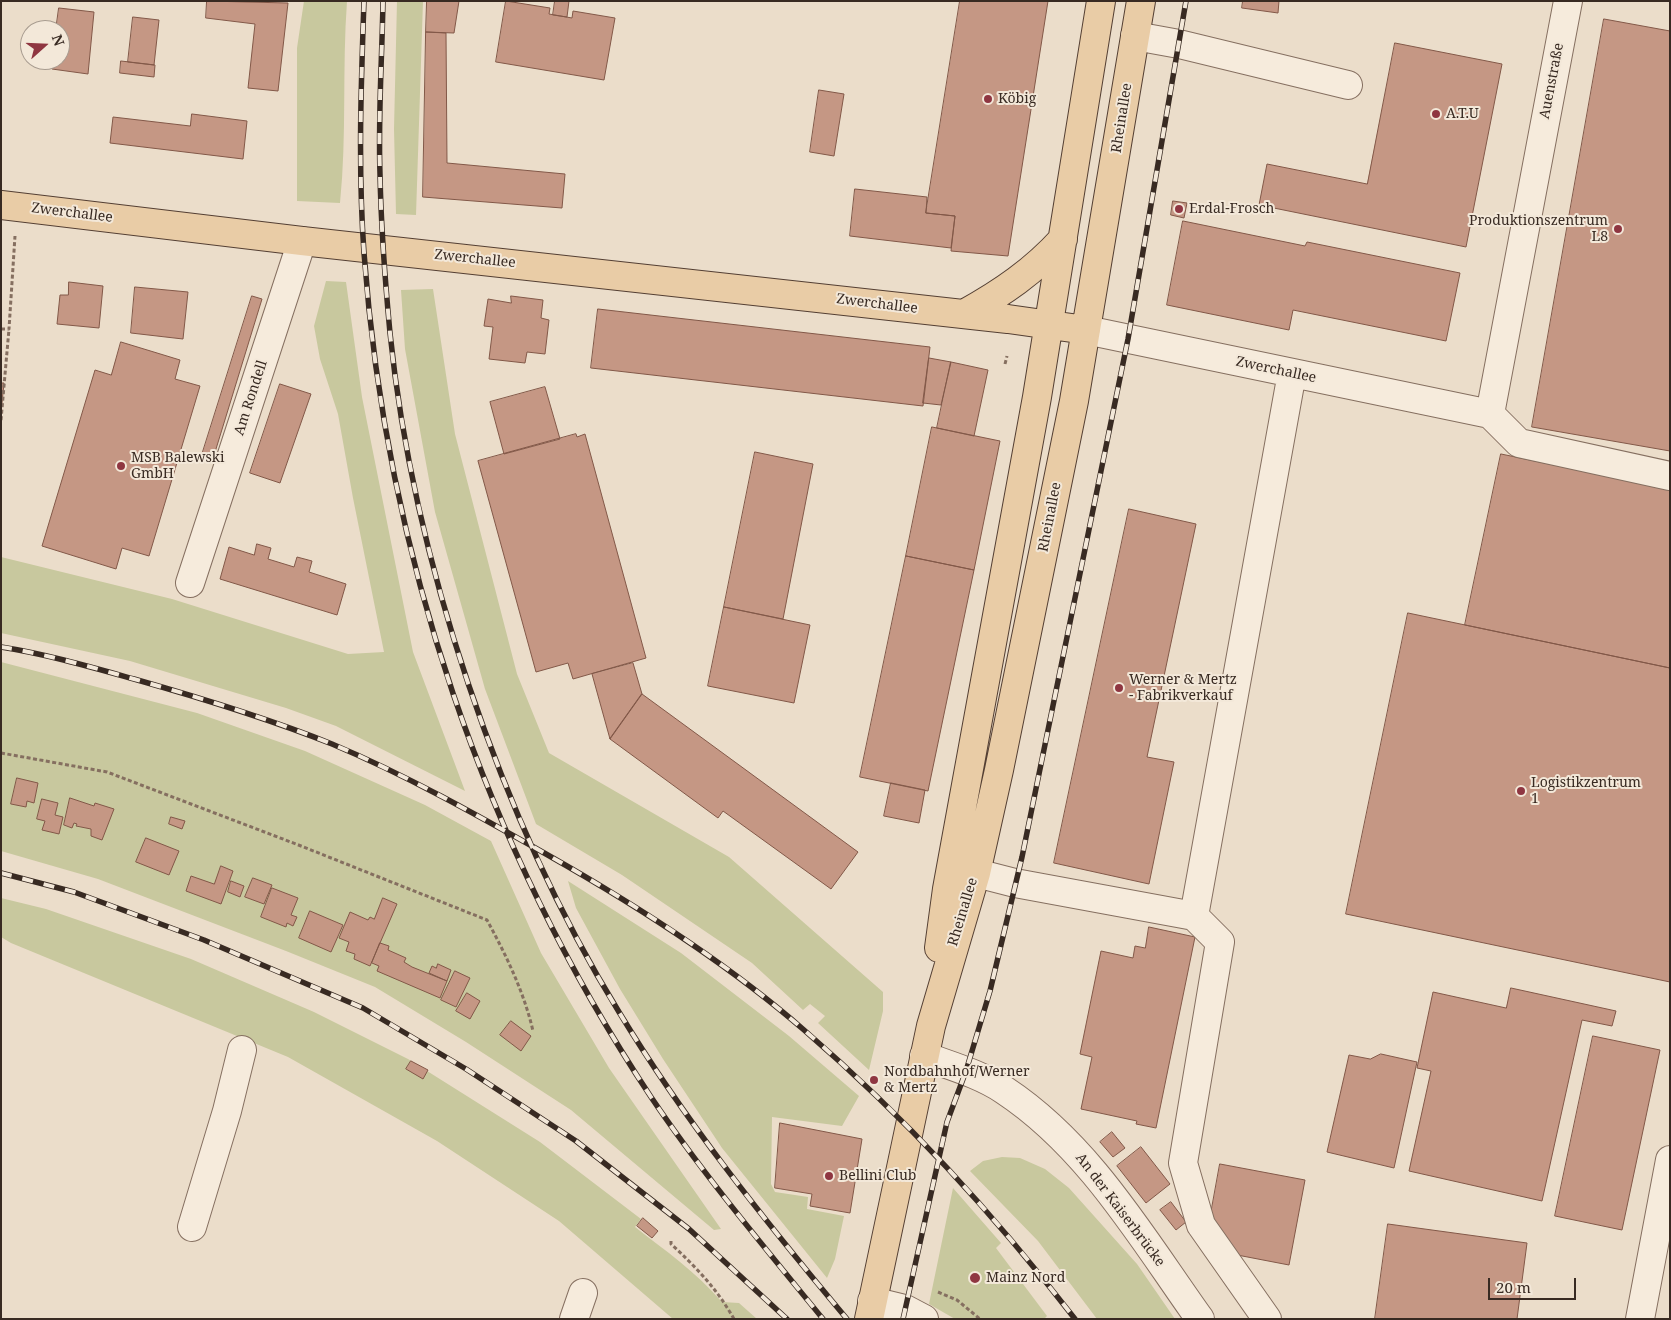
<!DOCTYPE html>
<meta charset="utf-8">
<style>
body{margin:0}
#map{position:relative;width:1671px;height:1320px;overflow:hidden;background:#ebddca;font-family:"Noto Serif",serif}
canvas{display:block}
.frame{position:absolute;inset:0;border:2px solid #382a22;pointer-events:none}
.north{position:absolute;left:20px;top:20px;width:50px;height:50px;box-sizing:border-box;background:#f3e8d9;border:1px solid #a89c90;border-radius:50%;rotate:70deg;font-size:14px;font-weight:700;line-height:20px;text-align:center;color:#382a22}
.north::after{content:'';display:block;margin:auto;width:18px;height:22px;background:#8f3641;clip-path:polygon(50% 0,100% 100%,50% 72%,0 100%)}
.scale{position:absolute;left:1488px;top:1278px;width:88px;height:22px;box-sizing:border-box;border:2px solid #382a22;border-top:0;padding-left:6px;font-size:15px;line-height:18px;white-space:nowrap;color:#382a22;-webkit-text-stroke:4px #f3e8d9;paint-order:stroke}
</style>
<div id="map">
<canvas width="1671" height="1320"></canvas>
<div class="frame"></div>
<div class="north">N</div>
<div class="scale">20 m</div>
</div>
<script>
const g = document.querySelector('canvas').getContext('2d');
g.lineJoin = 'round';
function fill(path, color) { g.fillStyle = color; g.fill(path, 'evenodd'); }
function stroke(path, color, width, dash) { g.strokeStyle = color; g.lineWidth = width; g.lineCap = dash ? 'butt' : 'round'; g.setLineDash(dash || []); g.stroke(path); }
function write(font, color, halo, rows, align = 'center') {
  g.font = font + ' "Noto Serif",serif'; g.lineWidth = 4; g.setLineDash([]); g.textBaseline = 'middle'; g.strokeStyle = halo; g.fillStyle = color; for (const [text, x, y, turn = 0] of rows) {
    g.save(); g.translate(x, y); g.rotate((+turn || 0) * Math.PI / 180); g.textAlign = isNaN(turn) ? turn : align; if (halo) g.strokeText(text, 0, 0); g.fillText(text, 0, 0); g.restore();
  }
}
fill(new Path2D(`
 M304 1H347C342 69 347 136 340 203L297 201V48Z
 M397 1H423L416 215 396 214 394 129Z
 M326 281 346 282 362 397 413 652 465 791 336 726 286 708 130 661 1 633V557L172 599 348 654 384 652 353 498 338 414 320 359 314 326Z
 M433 289 455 434 517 674 549 753 729 857 883 992V1011L869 1070 818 1023 825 1016 810 1004 803 1010 752 963 622 875 536 824 485 689 435 512 405 349 401 290Z
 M1 662 197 713 305 751 425 805 491 841 541 953 609 1068 721 1229 714 1230 571 1110 466 1042 375 987 286 951 98 879 1 851Z
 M568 881 681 953 789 1036 859 1096 842 1126 772 1117 771 1184 775 1192 808 1197 807 1209 844 1216 835 1259 827 1278 722 1148 663 1059 620 989 576 908Z
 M1 898 46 909 191 959 314 1012 408 1059 540 1142 641 1219 635 1227C666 1251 696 1272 722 1302L739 1303 757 1319H673L559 1221 437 1141 288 1057 11 943 1 937Z
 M1002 1157 1020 1158 1045 1169 1069 1188 1137 1264 1175 1319H1097L1038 1241 970 1171 983 1161Z
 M953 1188 1001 1243 996 1248 1047 1316 1044 1319H955L929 1304Z`), '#c8c89e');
const building = new Path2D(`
 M207 1 288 3 278 91 248 88 255 24 206 18Z
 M427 1H459L454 33 426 32Z
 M506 1 550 8 549 14 572 18 573 11 615 18 604 80 496 62Z
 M555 1H569L567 17 553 15Z
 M960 1H1048L1008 256 951 251 955 216 926 213Z
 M1243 1H1279L1278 13 1242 8Z
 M59 8 94 12 88 74 52 69 53 60H60V30H56Z
 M133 17 159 20 154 65 128 62Z
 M1604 19 1670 31V451L1532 427Z
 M426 32 446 33 447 163 565 174 562 208 423 197Z
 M1395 43 1502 64 1466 247 1259 205 1267 164 1367 184Z
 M121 61 155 65 154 77 120 73Z
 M819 90 844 94 834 156 810 152Z
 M192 114 247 121 243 159 110 143 113 117 190 126Z
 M855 189 927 197 926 213 955 216 951 248 850 236Z
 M1173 201 1187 203 1184 218 1171 215Z
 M1183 221 1305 246 1307 242 1460 273 1446 341 1293 310 1289 330 1167 305Z
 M69 282 103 286 99 328 57 324 60 295H68Z
 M135 287 188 292 183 339 131 333Z
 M252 296 262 299 212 462 201 458Z
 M511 296 543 300 541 318 549 320 545 354 527 352 525 363 489 359 493 327 484 326 488 299 511 303Z
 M598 309 930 347 923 406 591 368Z
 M121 342 180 360 175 379 200 386 149 556 122 548 116 569 42 546 95 370 111 375Z
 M929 358 951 362 941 405 923 403Z
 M951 362 988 370 974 436 937 428Z
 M1 383H4L1 413Z
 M280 384 311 394 280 483 250 473Z
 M545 387 560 439 504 454 490 402Z
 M932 427 1000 441 974 570 906 556Z
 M576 434 577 437 585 434 646 658 573 679 568 663 536 672 478 461Z
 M755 452 813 464 783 619 724 607Z
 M1501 454 1670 489V668L1465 625Z
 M1129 509 1196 524 1147 757 1174 762 1149 884 1054 863Z
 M257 544 271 548 268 559 294 567 297 557 312 561 309 572 346 584 337 615 220 579 229 547 254 555Z
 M906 556 974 570 928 791 860 777Z
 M724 607 810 625 794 703 708 686Z
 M1408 613 1670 668V982L1346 914Z
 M633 663 642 694 610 739 592 674Z
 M642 694 858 852 831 889 723 811 718 818 610 739Z
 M17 778 38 783 34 803 27 801 26 807 11 804Z
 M891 783 925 790 919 823 884 816Z
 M70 798 94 806 95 803 114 809 102 840 91 836V829L76 826 77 824 74 823 72 828 64 825Z
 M42 799 58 803 55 815 63 817 59 834 42 830 45 821 37 819Z
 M171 817 185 821 182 829 169 824Z
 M146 838 179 851 169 875 136 862Z
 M221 866 233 871 221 904 186 891 191 876 214 884Z
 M253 878 272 885 264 904 245 897Z
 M231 881 244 886 240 897 228 892Z
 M272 888 298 898 291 915 297 917 293 926 287 923 286 927 261 917Z
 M383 898 397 904 370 966 354 959 355 954 346 951 349 942 339 938 350 912 368 920 370 917 374 919Z
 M310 911 343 925 331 952 299 938Z
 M1149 927 1195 937 1156 1128 1136 1124 1137 1121 1081 1109 1092 1057 1080 1054 1101 951 1133 958 1135 946 1145 948Z
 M380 943 389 946 388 950 406 958 404 962 412 967 447 981 440 998 377 971 379 966 372 963Z
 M438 964 451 970 447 981 429 973 432 966 436 968Z
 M455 971 470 978 456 1007 441 1000Z
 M1511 988 1616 1011 1612 1026 1582 1020 1542 1201 1409 1171 1431 1071 1417 1068 1433 992 1506 1008Z
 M467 993 480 1001 470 1019 456 1011Z
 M511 1021 531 1036 521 1051 500 1035Z
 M1593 1036 1660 1050 1622 1230 1555 1216Z
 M1381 1054 1417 1062 1394 1168 1327 1152 1349 1055 1370 1059Z
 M411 1061 428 1070 423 1079 406 1069Z
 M780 1123 862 1139 850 1213 810 1206 812 1194 775 1188Z
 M1112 1132 1125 1148 1113 1157 1100 1142Z
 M1141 1147 1170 1184 1146 1203 1117 1166Z
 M1220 1164 1305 1180 1289 1265 1232 1254 1209 1224Z
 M1171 1202 1186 1222 1176 1230 1160 1210Z
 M643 1218 658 1231 652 1238 637 1226Z
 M1388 1224 1527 1243 1517 1319H1375Z`);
fill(building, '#c59784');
stroke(building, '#825848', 1);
const minor = new Path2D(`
 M1135 36 1179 44 1348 85
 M1086 330 1490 414
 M1490 414 1568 1
 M1490 414 1519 443 1670 476
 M190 583 302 241
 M976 873 1015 883 1194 916
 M924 1056C951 1066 980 1074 1004 1090 1089 1146 1142 1238 1200 1319
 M192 1227 227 1111 242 1050
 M872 1301 905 1309 924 1319
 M574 1319 583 1293
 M1267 1319 1201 1225 1183 1163 1220 942 1194 916 1292 373
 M1640 1319 1670 1160`);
const major = new Path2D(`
 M1 205 302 241 1008 319 1086 330
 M964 314C1002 293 1034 271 1063 239
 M939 948 947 889 1037 397 1101 1
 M869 1319 931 1026 976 873 999 770 1074 401 1141 1`);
stroke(minor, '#856f60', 30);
stroke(major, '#543f33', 30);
stroke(new Path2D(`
 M1 329H9L15 236
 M1005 364 1007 356
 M1 420 9 329
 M1 753 107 772 296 844 487 920C506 955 524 992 533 1031
 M671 1241V1244C696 1267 717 1289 734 1319
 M938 1292 957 1300 980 1319`), '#856f60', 3, [4, 2.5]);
stroke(minor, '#f6ebdc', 28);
stroke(major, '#e9cca6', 28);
const rail = new Path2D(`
 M364 1C361 85 358 169 364 253 386 555 484 845 651 1097 702 1173 765 1248 823 1319
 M383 1C382 59 378 117 380 174 381 227 385 280 390 333 413 558 500 819 619 1012 685 1121 765 1221 847 1319
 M1 647C46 654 91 667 134 679 201 698 267 718 332 744 406 775 477 815 546 854 636 905 726 962 804 1030 907 1119 992 1212 1075 1319
 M1 873 74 892 204 940 363 1008 466 1069 576 1141 689 1229 787 1319
 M903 1319 947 1122 966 1071 990 991 1022 857 1128 339 1186 1`);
stroke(rail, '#382a22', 5.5);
stroke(rail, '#f3e8d9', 4, [11]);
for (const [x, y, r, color] of [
 [988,99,5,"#8f3641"],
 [1436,114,5,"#8f3641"],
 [1179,209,5,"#8f3641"],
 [1618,229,5,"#8f3641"],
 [121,466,5,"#8f3641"],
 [1119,688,5,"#8f3641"],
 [1521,791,5,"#8f3641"],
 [874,1080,5,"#8f3641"],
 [829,1176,5,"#8f3641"],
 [975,1278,6,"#8f3641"]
]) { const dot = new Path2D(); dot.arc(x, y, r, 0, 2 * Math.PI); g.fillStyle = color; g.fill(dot); stroke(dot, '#f3e8d9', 2); }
write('14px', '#382a22', '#f3e8d9', [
 ["Auenstraße",1552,81,-79],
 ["Rheinallee",1122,118,-81],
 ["Zwerchallee",72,213,7],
 ["Zwerchallee",475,259,6],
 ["Zwerchallee",877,304,7],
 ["Zwerchallee",1276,370,12],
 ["Am Rondell",251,398,-72],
 ["Rheinallee",1050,517,-79],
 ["Rheinallee",963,912,-73],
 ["An der Kaiserbrücke",1120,1210,53]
]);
write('14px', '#382a22', '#f3e8d9', [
 ["Köbig",998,99],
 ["A.T.U",1446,114],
 ["Erdal-Frosch",1189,209],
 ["Produktionszentrum",1608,221,"right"],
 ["L8",1608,237,"right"],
 ["MSB Balewski",131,458],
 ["GmbH",131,474],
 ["Werner & Mertz",1129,680],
 ["- Fabrikverkauf",1129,696],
 ["Logistikzentrum",1531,783],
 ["1",1531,799],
 ["Nordbahnhof/Werner",884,1072],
 ["& Mertz",884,1088],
 ["Bellini Club",839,1176],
 ["Mainz Nord",986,1278]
], 'left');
</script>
